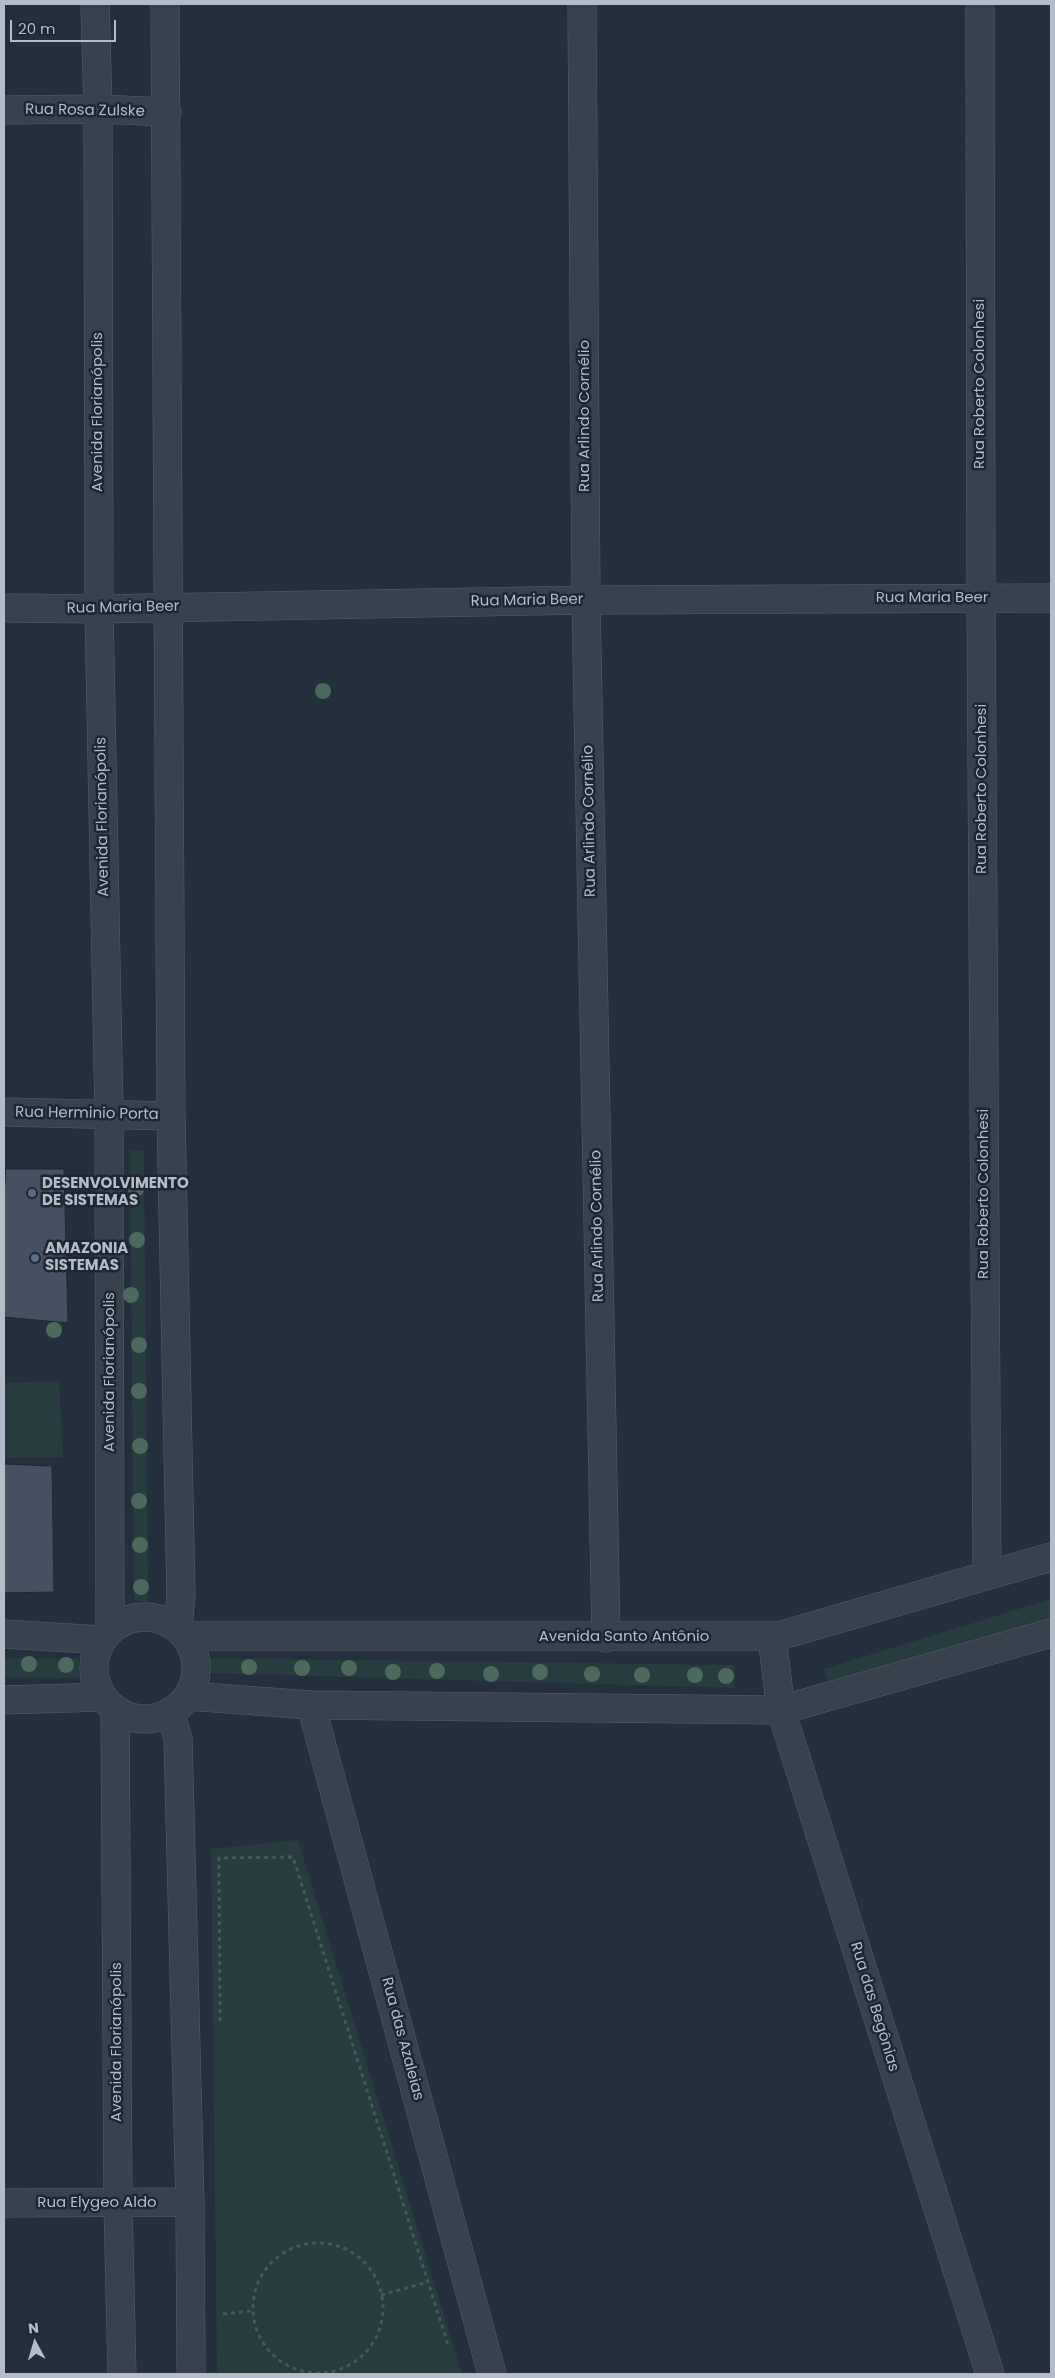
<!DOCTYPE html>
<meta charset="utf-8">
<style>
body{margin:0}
#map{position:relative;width:1055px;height:2378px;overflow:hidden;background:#242f3e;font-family:Poppins,sans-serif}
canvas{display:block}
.frame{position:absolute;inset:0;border:5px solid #b4bcc9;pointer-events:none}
.north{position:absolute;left:10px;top:2318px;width:50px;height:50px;-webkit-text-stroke:4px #1d2633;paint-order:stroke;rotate:354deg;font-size:14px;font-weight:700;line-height:20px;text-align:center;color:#b4bcc9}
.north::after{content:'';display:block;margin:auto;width:18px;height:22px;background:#b4bcc9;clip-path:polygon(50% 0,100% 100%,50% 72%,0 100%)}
.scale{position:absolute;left:10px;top:20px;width:106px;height:22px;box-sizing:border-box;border:2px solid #b4bcc9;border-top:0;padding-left:6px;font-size:15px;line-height:18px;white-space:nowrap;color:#b4bcc9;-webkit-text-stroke:4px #1d2633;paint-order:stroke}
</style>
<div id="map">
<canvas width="1055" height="2378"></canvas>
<div class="frame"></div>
<div class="north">N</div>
<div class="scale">20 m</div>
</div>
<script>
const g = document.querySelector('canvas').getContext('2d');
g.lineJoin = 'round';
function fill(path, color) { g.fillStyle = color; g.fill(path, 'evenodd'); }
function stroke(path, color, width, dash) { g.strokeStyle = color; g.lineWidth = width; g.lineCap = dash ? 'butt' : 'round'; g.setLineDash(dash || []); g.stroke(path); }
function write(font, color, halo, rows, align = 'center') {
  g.font = font + ' Poppins,sans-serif'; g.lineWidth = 5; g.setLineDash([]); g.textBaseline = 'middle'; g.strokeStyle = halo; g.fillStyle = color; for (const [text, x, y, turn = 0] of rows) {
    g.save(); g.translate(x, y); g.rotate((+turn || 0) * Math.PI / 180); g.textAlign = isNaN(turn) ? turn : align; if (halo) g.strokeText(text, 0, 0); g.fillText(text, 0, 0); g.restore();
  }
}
fill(new Path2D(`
 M130 1150 144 1151 148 1602 134 1600Z
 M59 1381 63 1457 4 1458V1383Z
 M1051 1599V1619L830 1686 824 1669Z
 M4 1658 79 1659V1678L4 1677Z
 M207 1658 735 1665V1688L207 1673Z
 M298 1840 462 2374H217L211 1849Z`), '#263c3f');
const building = new Path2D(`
 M6 1169H64L68 1323 4 1317V1199Z
 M4 1464 52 1466 54 1592 4 1593Z`);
fill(building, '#455162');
stroke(building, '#1f2835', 1);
const minor = new Path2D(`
 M95 4 98 109 99 609 109 1113 110 1630
 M165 4 171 1116 181 1595 178 1628
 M582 4 586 600 606 1638
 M980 4 981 598 987 1575
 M4 110 98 109 167 112
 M4 608 99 609 586 600 1051 598
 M4 1112 171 1116
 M94 1668a51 51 0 1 1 102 0a51 51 0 1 1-102 0Z
 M4 1634 102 1640
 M185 1636H779L1051 1557
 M772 1637 781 1710 990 2374
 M188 1696 311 1705 781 1710 1051 1633
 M4 1700 103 1697
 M311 1705 492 2374
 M115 1709 118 2204 122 2374
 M170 1712 178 1739 190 2202 191 2374
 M4 2203 190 2202`);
stroke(minor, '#565f6c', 29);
stroke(new Path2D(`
 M220 2021 219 1858 293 1857 448 2345
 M253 2308a65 65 0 1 1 130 0a65 65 0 1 1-130 0Z
 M381 2295 428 2282
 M223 2314 252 2311`), '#44595c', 3, [4, 4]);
stroke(minor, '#38414e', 28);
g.fillStyle = '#4b6a5d';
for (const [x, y] of [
 [323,691],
 [136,1189],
 [137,1240],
 [131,1295],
 [54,1330],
 [139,1345],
 [139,1391],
 [140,1446],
 [139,1501],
 [140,1545],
 [141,1587],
 [29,1664],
 [66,1665],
 [249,1667],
 [302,1668],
 [349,1668],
 [437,1671],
 [393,1672],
 [540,1672],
 [491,1674],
 [592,1674],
 [642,1675],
 [695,1675],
 [726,1676]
]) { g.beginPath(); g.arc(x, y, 8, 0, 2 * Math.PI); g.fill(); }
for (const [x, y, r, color] of [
 [32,1193,5,"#5c6f8a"],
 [35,1258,5,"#5c6f8a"]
]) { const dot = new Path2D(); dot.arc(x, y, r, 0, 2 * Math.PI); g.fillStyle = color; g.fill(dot); stroke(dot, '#1d2633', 2); }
write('15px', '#b4bcc9', '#1d2633', [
 ["Rua Rosa Zulske",85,111,1],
 ["Rua Roberto Colonhesi",980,384,-90],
 ["Avenida Florianópolis",98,412,-90],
 ["Rua Arlindo Cornélio",585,416,-90],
 ["Rua Maria Beer",932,598],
 ["Rua Maria Beer",527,601,-1],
 ["Rua Maria Beer",123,608,-1],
 ["Rua Roberto Colonhesi",982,789,-90],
 ["Avenida Florianópolis",103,817,-91],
 ["Rua Arlindo Cornélio",590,821,-91],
 ["Rua Herminio Porta",87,1114,1],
 ["Rua Roberto Colonhesi",984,1194,-90],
 ["Rua Arlindo Cornélio",598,1226,-91],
 ["Avenida Florianópolis",110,1372,-90],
 ["Avenida Santo Antônio",624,1637],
 ["Rua das Begônias",874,2007,73],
 ["Rua das Azaleias",402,2039,75],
 ["Avenida Florianópolis",117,2042,-90],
 ["Rua Elygeo Aldo",97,2203]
]);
write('bold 15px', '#b4bcc9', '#1d2633', [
 ["DESENVOLVIMENTO",42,1184],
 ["DE SISTEMAS",42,1201],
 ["AMAZONIA",45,1249],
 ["SISTEMAS",45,1266]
], 'left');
</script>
